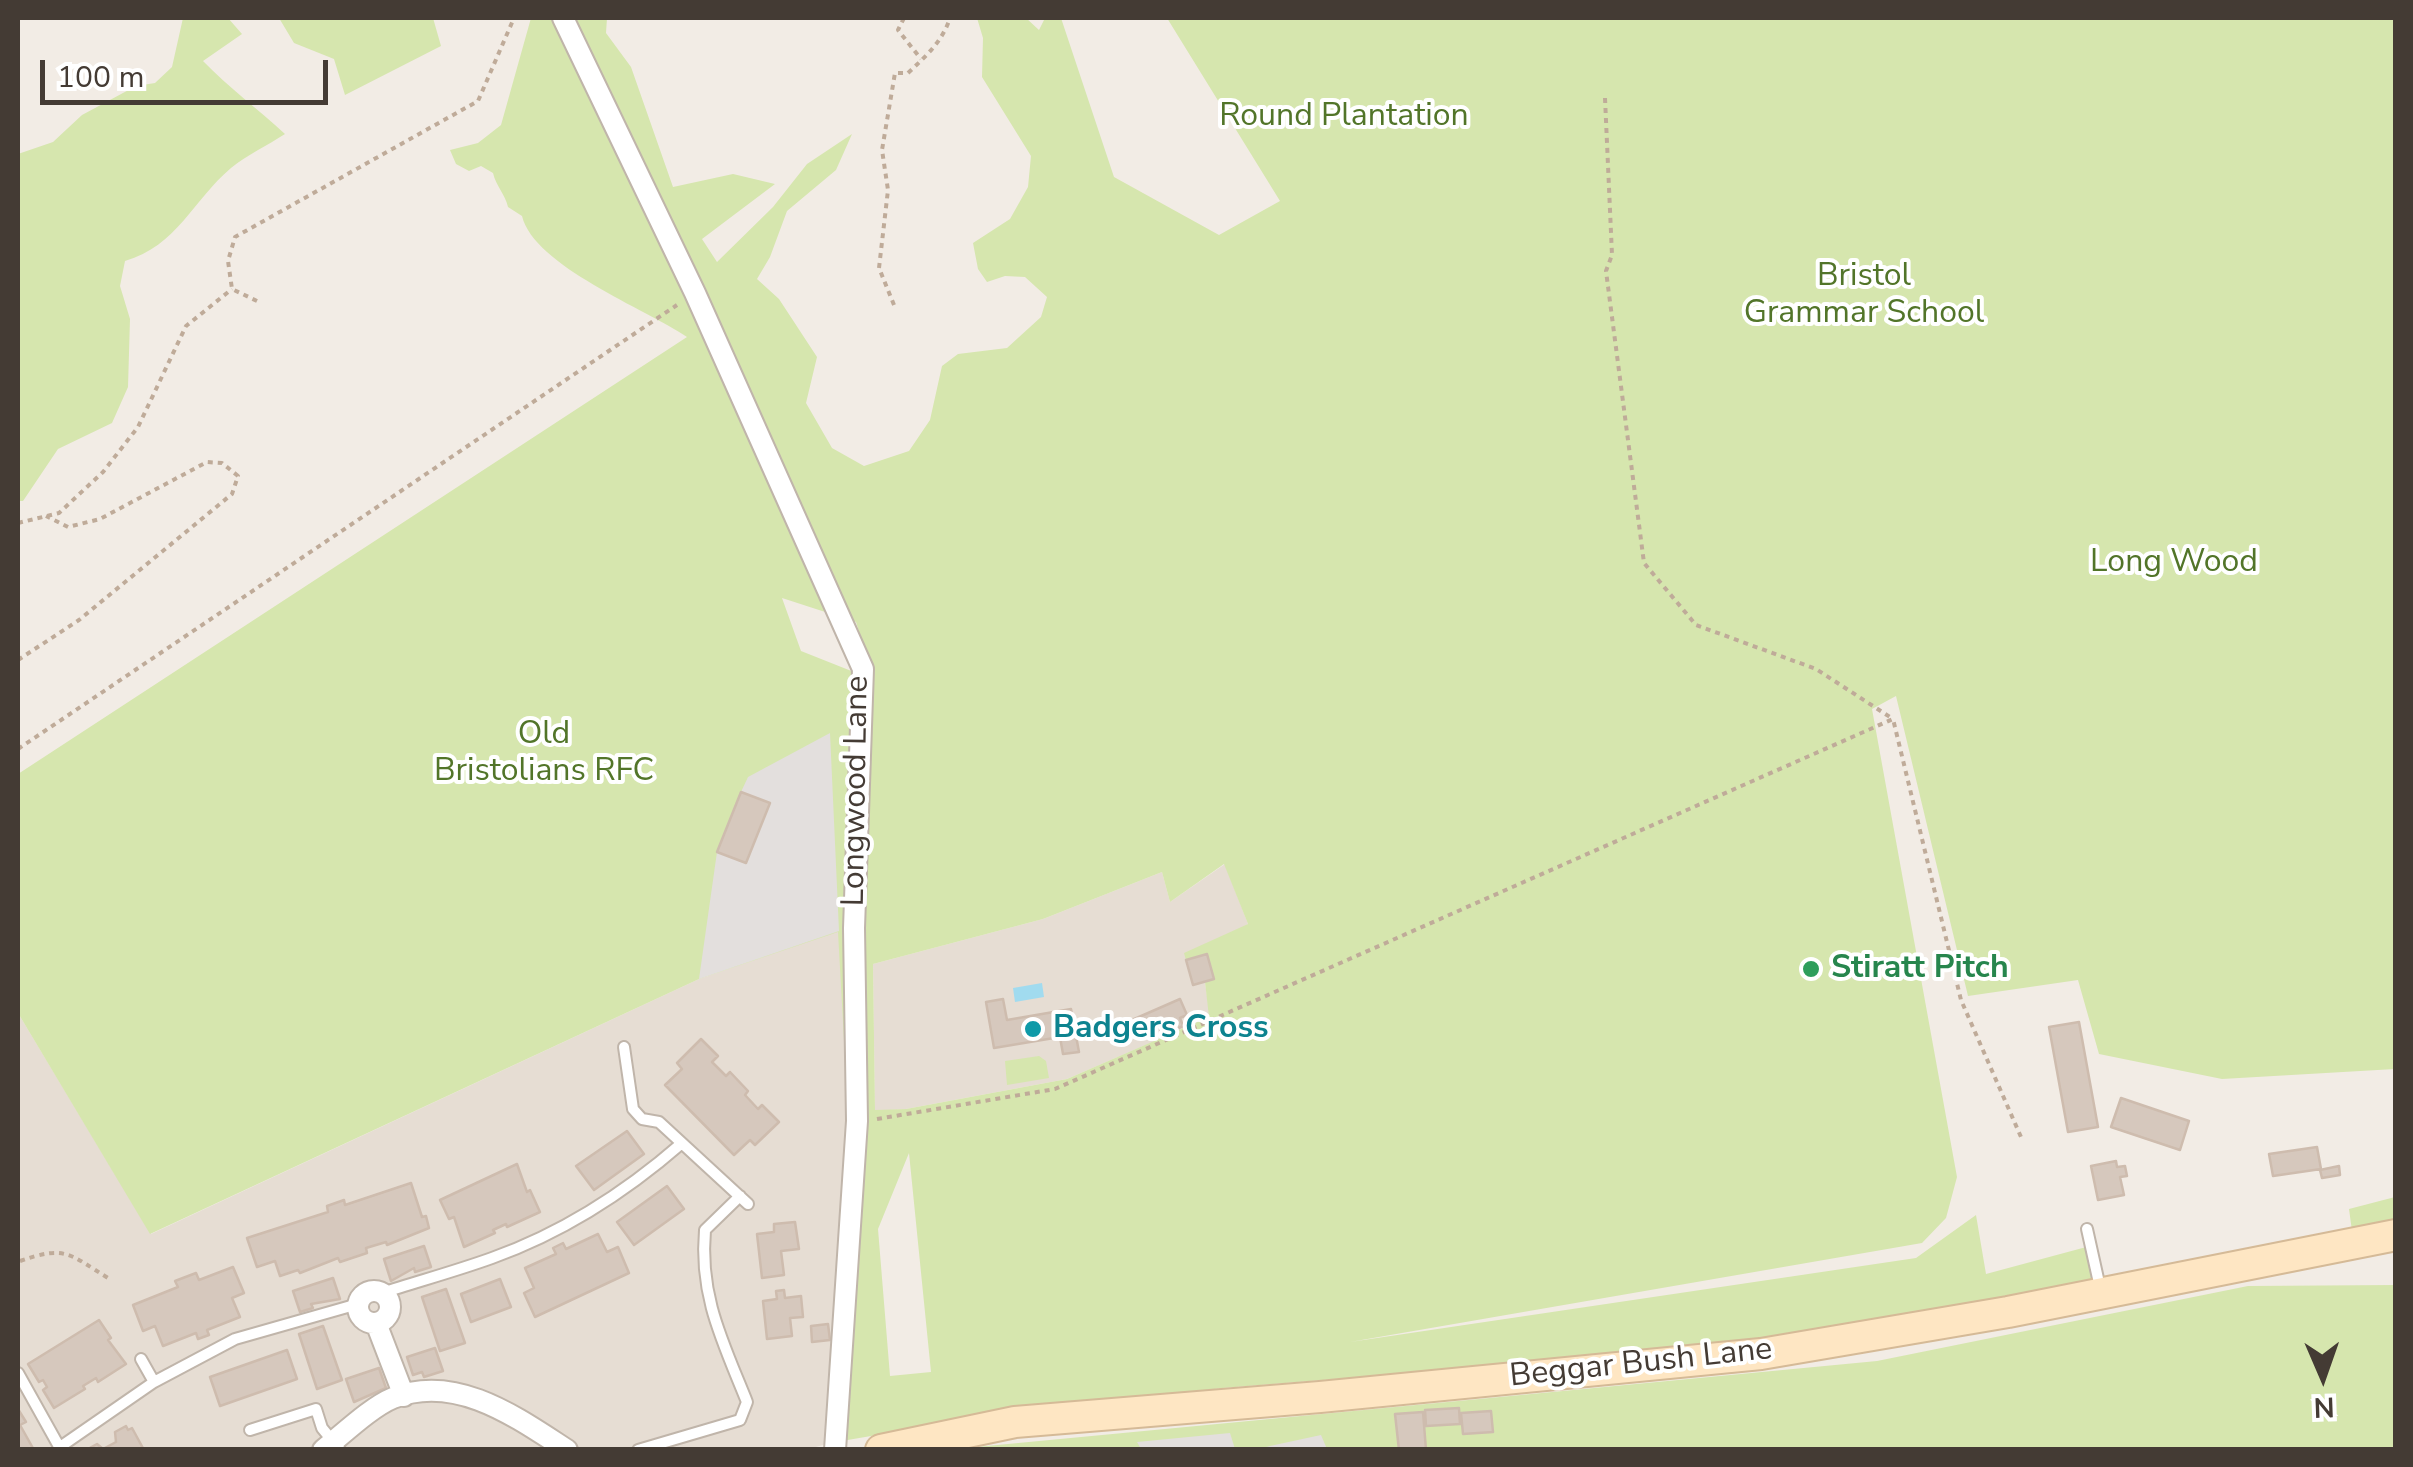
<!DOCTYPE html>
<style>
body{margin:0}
#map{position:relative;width:2413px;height:1467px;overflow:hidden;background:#f2ece5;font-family:"Nunito Sans",sans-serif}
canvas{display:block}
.frame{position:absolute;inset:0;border:20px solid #443b34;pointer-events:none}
.north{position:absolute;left:2273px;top:1327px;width:100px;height:100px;-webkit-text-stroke:8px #fff;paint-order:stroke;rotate:178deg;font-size:28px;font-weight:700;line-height:40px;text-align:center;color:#443b34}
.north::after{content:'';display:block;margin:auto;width:35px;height:45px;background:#443b34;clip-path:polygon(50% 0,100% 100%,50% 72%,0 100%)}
.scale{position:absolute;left:40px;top:60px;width:288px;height:45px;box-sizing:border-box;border:5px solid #443b34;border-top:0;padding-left:12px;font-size:30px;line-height:35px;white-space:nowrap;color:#443b34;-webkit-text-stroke:8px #fff;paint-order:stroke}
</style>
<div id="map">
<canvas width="2413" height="1467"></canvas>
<div class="frame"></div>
<div class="north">N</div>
<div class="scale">100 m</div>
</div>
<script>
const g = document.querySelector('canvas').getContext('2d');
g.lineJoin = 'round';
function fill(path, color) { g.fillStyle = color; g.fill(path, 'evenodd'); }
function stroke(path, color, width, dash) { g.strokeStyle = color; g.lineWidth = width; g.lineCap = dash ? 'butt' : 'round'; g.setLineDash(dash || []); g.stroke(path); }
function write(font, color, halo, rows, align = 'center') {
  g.font = font + ' "Nunito Sans",sans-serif'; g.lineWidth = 8; g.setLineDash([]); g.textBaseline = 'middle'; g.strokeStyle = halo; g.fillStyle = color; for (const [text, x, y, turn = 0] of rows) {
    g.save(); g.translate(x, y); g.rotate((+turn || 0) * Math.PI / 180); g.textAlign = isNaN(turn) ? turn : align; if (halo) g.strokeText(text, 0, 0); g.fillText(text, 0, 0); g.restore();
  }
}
fill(new Path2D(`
 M1225 864 1248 924 1207 954 1214 979 1205 982 1210 1017 1067 1079 906 1109 875 1111 873 964 1043 919 1162 872 1170 902Z
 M839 931 850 1149 830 1443 805 1450 18 1449V1013L151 1234 699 979Z`), '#e6ddd3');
fill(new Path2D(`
 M183 18H228L242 34 203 61C229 88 258 109 285 134 268 145 247 155 231 168 193 200 177 246 125 261L120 286 130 319 128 387 112 423 58 449 23 501H18V154L53 142 82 115 136 86 155 83 172 67Z
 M279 18H433L441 46 345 95 334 59 294 43Z
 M531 18H607L606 33 631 67 673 187 733 174 775 184 702 239 717 262 773 207 807 164 852 134 836 170 787 211 770 257 757 279 779 299 817 357 806 403 832 448 864 466 909 451 930 420 942 366 958 354 1007 348 1041 317 1047 297 1025 277 1005 276 987 282 978 269 973 243 1010 219 1028 187 1031 156 982 77 983 38 977 18H1026L1039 30 1045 18H1061L1114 177 1219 235 1280 201 1167 18H2395V1069L2222 1079 2099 1054 2078 980 1968 996 1896 696 1872 709 1957 1177 1946 1218 1922 1243 1350 1342 1916 1258 1976 1215 1986 1274 2090 1246 2099 1284 1882 1330 1598 1358 1223 1388 1000 1414 830 1443 850 1149 838 932 699 979 150 1234 18 1013V774L687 337C646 309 534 266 522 216L508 207C505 194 496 186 493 173L481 166 469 171 456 164 450 150 478 143 501 125ZM782 598 856 622 874 680 801 651ZM1224 864 1248 924 1184 953 1186 960 1207 954 1214 979 1205 982 1209 1017 1067 1079 906 1109 875 1110 873 964 1043 919 1162 872 1170 902ZM909 1153 931 1372 890 1376 878 1229Z
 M1039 1056 1046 1061 1049 1078 1007 1085 1005 1061Z
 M2395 1197V1220L2352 1231 2349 1209Z
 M2395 1285V1449L945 1450 1877 1361 2248 1286Z`), '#d6e6ae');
fill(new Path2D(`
 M830 733 839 931 699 979 717 852 746 863 769 803 741 792 748 777Z
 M1230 1433 1235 1449H1141L1137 1442Z
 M1321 1435 1327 1449H1259L1270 1446Z`), '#e3dfdd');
fill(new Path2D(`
 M1042 983 1044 997 1015 1002 1013 988Z`), '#a1dbef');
const building = new Path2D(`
 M741 792 770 803 746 863 717 852Z
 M1207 954 1214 979 1193 985 1186 960Z
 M1003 999 1007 1020 1071 1009 1079 1052 1063 1054 1060 1037 994 1048 986 1002Z
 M1180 999 1187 1015 1180 1018 1183 1026 1162 1036 1158 1028 1139 1036 1132 1020Z
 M2079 1022 2098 1127 2068 1132 2049 1027Z
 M701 1039 718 1056 712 1062 726 1076 730 1072 748 1091 745 1095 758 1109 762 1105 779 1122 755 1145 750 1140 734 1155 665 1085 682 1069 677 1063Z
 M2121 1098 2189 1121 2180 1150 2111 1127Z
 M627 1131 644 1154 594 1190 576 1166Z
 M2317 1147 2321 1169 2273 1176 2269 1154Z
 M2116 1161 2117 1167 2125 1166 2127 1176 2120 1177 2124 1195 2098 1200 2091 1166Z
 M517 1164 527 1192 530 1190 540 1212 507 1227 506 1224 493 1230 495 1233 464 1247 454 1217 449 1219 440 1200Z
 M2339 1166 2340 1175 2322 1178 2320 1170Z
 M411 1183 422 1217 426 1216 429 1228 387 1245 386 1242 366 1248 367 1253 340 1262 338 1258 300 1273 298 1270 280 1276 275 1261 257 1267 247 1238 328 1212 327 1206 344 1200 345 1205Z
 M667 1186 684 1209 634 1245 617 1222Z
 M795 1222 799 1249 781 1251 784 1275 762 1278 757 1234 774 1232V1224Z
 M598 1234 607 1252 618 1247 629 1273 535 1317 524 1293 534 1288 525 1268 556 1254 553 1248 563 1243 566 1249Z
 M424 1246 431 1267 415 1272 414 1268 391 1281 384 1259Z
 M233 1267 244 1293 232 1298 240 1317 207 1330 209 1335 198 1339 196 1333 163 1346 155 1326 143 1331 133 1305 178 1287 175 1281 196 1273 199 1280Z
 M333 1278 340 1299 311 1304 313 1308 300 1312 293 1291Z
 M500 1279 511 1307 471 1322 461 1294Z
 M446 1289 465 1343 440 1351 422 1297Z
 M784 1290 785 1298 801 1296 803 1317 790 1318 792 1336 767 1339 763 1301 777 1299 776 1291Z
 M99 1320 111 1338 108 1340 126 1364 98 1382 96 1378 83 1386 85 1389 54 1408 43 1390 47 1387 43 1380 39 1382 28 1364Z
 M828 1324 830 1340 812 1342 811 1326Z
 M323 1326 342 1380 317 1389 299 1334Z
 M435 1348 443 1371 424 1377 422 1372 413 1375 407 1357Z
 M287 1350 297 1379 220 1406 210 1377Z
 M379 1368 386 1388 354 1402 346 1379Z
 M1459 1408 1460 1424 1426 1426 1425 1410Z
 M18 1409 26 1422 20 1425 34 1450H18Z
 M1491 1411 1493 1432 1463 1434 1461 1413Z
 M1423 1412 1426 1450H1399L1395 1414Z
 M126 1426 128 1430 132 1428 144 1450H86L97 1444 103 1449 116 1442 115 1432Z`);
fill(building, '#d6c8bd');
stroke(building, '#cebcae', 2.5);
const service = new Path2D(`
 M624 1047 633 1109 642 1119 659 1122 748 1204
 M2087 1229 2101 1292
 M382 1293C419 1281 456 1271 492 1258 562 1233 627 1191 682 1143
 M141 1359 154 1382
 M18 1373 61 1450
 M250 1430 316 1409 322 1428 340 1450
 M60 1447 154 1382 235 1339 358 1304
 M638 1450 740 1420 747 1402C723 1342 699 1296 705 1230L740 1196`);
const minor = new Path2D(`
 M563 18 695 293 863 669 854 928 857 1121 835 1450
 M358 1307a16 16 0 1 1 32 0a16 16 0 1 1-32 0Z
 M376 1323 404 1396
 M323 1450C342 1435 371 1407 393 1398 456 1373 516 1417 567 1450`);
const secondary = new Path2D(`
 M881 1450 1015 1422 1320 1397 1761 1354 2008 1312 2396 1235`);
stroke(service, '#c0b5aa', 14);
stroke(minor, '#c0b5aa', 24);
stroke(secondary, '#d5ba97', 34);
stroke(new Path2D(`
 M904 18 898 30 921 59
 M1605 98 1612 255 1606 271 1644 563 1696 625 1816 669 1893 719
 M257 301 232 289 228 261 235 237 478 101 514 18
 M894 305 879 268 888 190 882 150 895 73H908C926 56 942 42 950 18
 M18 523 59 513 103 472 138 427 186 326 232 289
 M18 660 79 620 232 494 238 476 222 463 207 462 100 519 68 527 46 516
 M18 749 677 305
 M877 1119 1055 1089 1893 719 1961 1000 2021 1137
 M20 1261C66 1245 69 1254 108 1278`), '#bfab99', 4, [5, 5]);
stroke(service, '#fff', 10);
stroke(minor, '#fff', 20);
stroke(secondary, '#fee6c3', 30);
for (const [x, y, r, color] of [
 [1811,969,10,"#2e9e5b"],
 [1033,1029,10,"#0f9aa8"]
]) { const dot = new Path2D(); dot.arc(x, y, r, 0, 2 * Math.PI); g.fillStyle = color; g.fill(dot); stroke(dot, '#fff', 4); }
write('32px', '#527529', '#fff', [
 ["Round Plantation",1344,117],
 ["Bristol",1864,277],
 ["Grammar School",1864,314],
 ["Long Wood",2174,563],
 ["Old",544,735],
 ["Bristolians RFC",544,772]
]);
write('32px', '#443b34', '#fff', [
 ["Longwood Lane",857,791,-89],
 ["Beggar Bush Lane",1641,1364,-6]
]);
write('bold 32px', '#27864d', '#fff', [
 ["Stiratt Pitch",1831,969]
], 'left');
write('bold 32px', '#0d838f', '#fff', [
 ["Badgers Cross",1053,1029]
], 'left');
</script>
